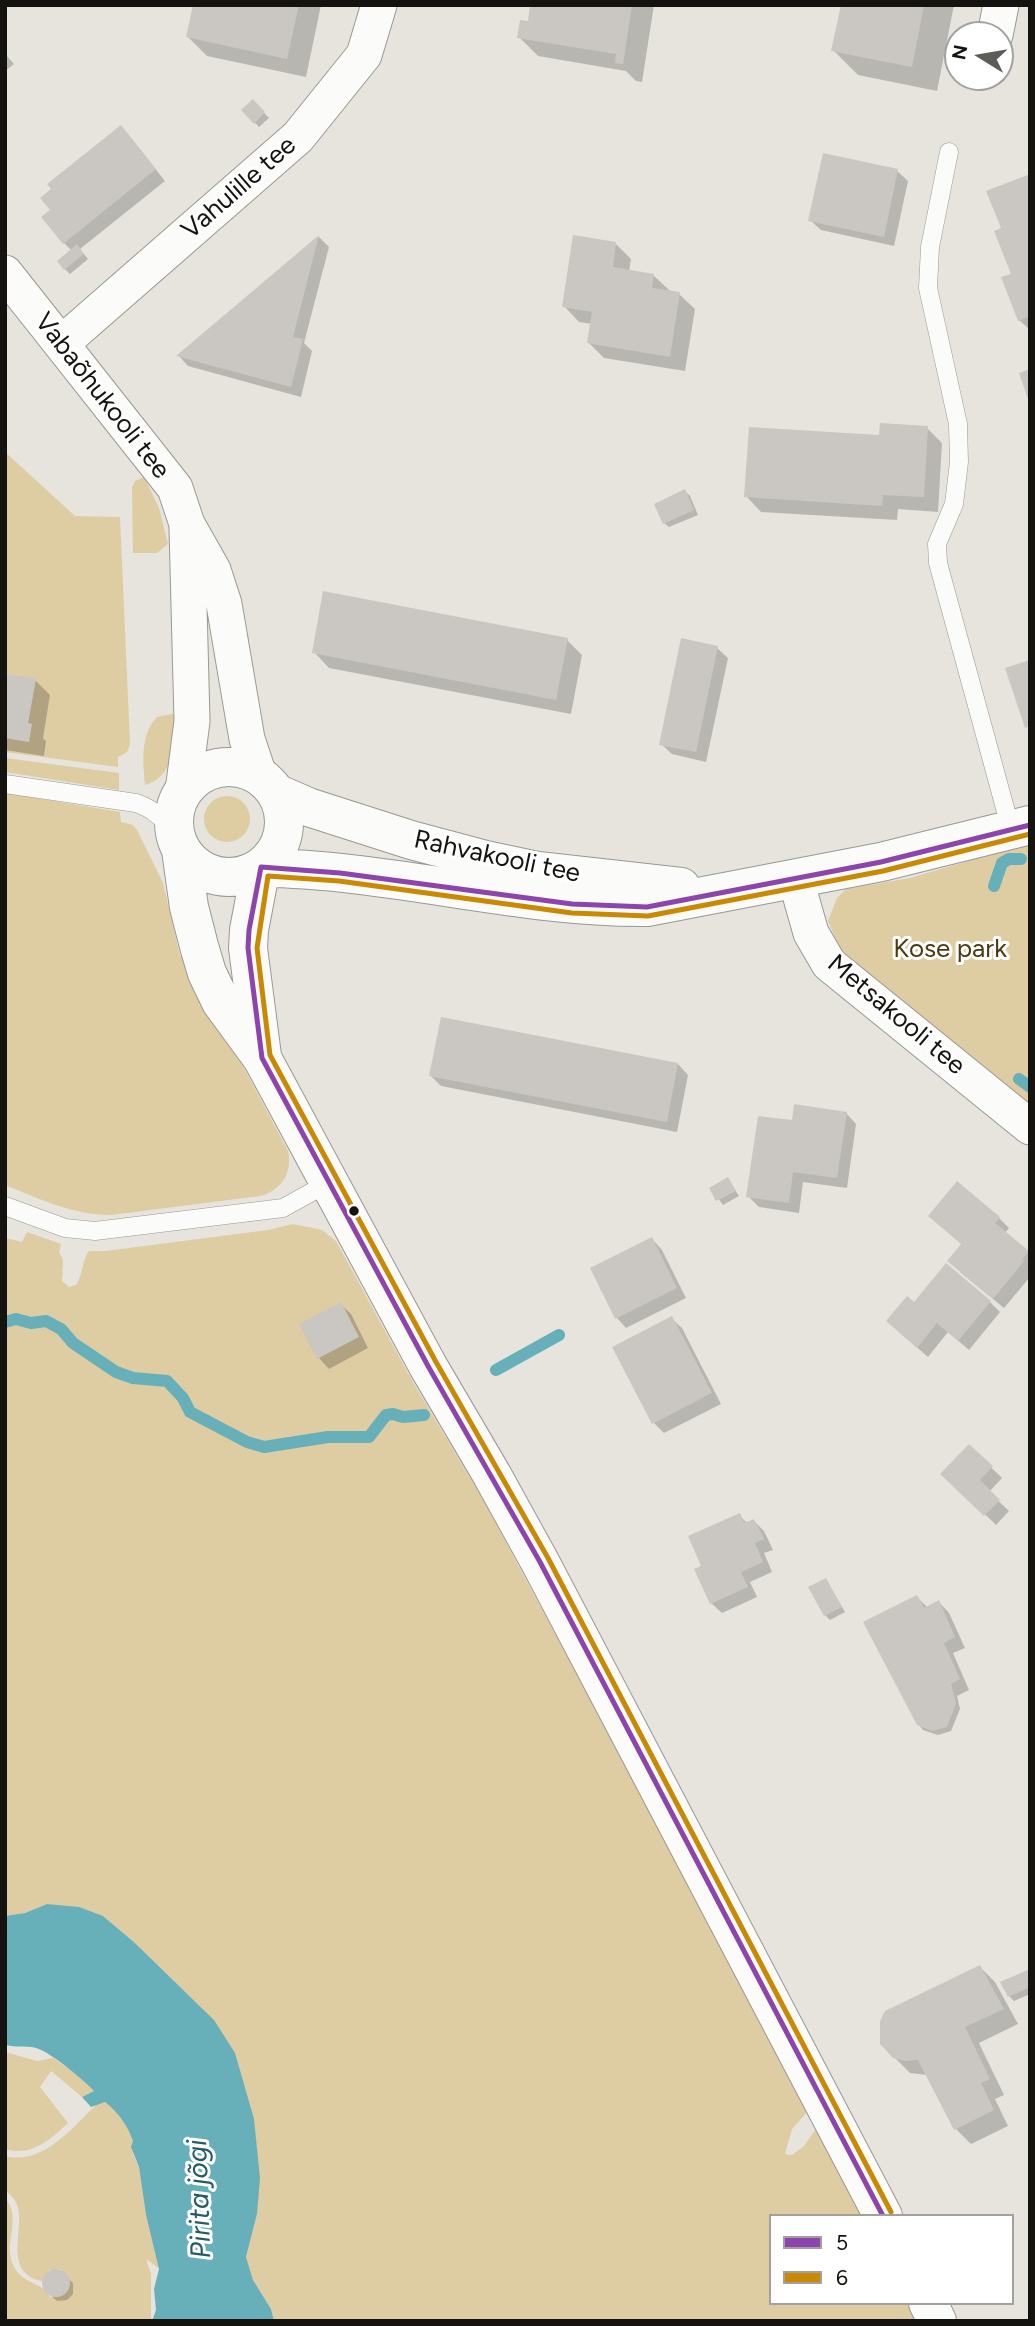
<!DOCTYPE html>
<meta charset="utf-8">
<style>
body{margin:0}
#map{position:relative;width:1035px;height:2326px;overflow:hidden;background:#e6e4dd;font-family:Figtree,sans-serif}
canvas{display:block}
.frame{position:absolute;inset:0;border:7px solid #15130f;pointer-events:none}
.legend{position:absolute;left:769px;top:2214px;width:245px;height:91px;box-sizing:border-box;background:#fff;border:2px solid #a1a19f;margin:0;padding:9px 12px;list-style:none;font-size:21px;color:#15130f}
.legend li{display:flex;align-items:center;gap:14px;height:35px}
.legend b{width:35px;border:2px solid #a1a19f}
.north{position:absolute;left:944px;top:21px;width:70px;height:70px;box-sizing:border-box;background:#fff;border:2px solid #a1a19f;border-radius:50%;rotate:281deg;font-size:19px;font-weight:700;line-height:28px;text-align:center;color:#15130f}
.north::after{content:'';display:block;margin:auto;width:24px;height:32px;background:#5e5c57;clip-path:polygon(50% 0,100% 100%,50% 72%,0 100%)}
</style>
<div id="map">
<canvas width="1035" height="2326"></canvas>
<div class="frame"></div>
<ul class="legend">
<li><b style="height:9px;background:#8e44ad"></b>5</li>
<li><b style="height:9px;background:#ca8903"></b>6</li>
</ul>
<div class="north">N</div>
</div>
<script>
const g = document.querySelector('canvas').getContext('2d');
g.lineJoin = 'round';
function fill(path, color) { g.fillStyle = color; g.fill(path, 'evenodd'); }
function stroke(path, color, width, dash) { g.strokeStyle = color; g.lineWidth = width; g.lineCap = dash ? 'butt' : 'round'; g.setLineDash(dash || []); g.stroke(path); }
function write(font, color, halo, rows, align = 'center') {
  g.font = font + ' Figtree,sans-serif'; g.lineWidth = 6; g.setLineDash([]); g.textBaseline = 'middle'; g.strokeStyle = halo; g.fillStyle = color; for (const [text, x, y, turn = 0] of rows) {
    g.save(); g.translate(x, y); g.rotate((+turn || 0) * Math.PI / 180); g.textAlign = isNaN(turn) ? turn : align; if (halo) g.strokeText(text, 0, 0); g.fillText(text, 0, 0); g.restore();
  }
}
fill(new Path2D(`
 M5 452 75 516 120 517 130 744 127 752 118 757V767L5 752V738L29 742 28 723 36 679 5 674Z
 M144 477 159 508 168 544 157 553H133L132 487 135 481Z
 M177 713C173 740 177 776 145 785 143 761 140 735 157 717Z
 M5 758 119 773V790L5 772Z
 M5 793 120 812 121 822 133 825 137 830 163 883 180 956H189L203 991 288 1151C293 1172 281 1191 260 1196L111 1215C73 1215 40 1199 5 1185Z
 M204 819a23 23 0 1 1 46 0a23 23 0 1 1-46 0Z
 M1030 843V1114L841 952 828 921 837 898 846 889 910 878Z
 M293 1224 322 1230 336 1241 414 1384 482 1498 810 2109 792 2129 785 2154 792 2155 804 2146 819 2125 864 2216H771V2303H909L917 2321H274L271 2309 253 2280 246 2257 257 2214 214 2020 135 1943 103 1916 47 1904 25 1913 5 1916V1238L22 1242 27 1232 61 1244 59 1252 63 1260 62 1281 69 1287 76 1285C83 1275 82 1260 89 1251H106L268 1230Z
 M5 2052 37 2061 53 2058 84 2079 94 2091 82 2097 51 2071 40 2087 68 2123C50 2140 31 2157 5 2149Z
 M105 2102 115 2110 130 2131 133 2141V2154L139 2167 146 2215 160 2269 146 2259 151 2274V2318L149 2321H5V2198C23 2218 2 2244 14 2267 20 2278 29 2281 39 2286 42 2287 47 2293 50 2297L62 2296 69 2288 68 2276 61 2269 49 2270 42 2281C3 2273 24 2232 18 2208 16 2200 11 2195 5 2190V2156C43 2166 73 2127 98 2103Z`), '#decca2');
fill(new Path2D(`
 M47 1904 79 1907 103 1916 135 1943 214 2020 235 2053 254 2119 260 2178 257 2214 246 2257 253 2280 271 2309 274 2321H152L156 2310 154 2289 159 2269 146 2215 139 2167 131 2147 133 2141C128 2126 118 2112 105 2102L91 2107 82 2097 94 2091C84 2080 52 2054 39 2049 30 2045 16 2048 5 2045V1916L25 1913Z`), '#68b0b9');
fill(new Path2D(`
 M195 5H321L306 77 207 56 188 37Z
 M532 5H654L642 82 636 81 626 71 538 56 519 37 529 23Z
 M842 5H954L937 91 858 75 833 50Z
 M5 54 14 64 5 71Z
 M253 101 269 118 259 127 243 110Z
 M131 138 165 181 80 249 88 259 70 274 65 269 72 251 64 243 52 211 53 190Z
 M897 171 908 181 894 246 821 230 810 220Z
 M1030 176V330L1019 320 1003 230Z
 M319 237 329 247 304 343 312 351 301 397 188 366 179 356Z
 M616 244 631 259 629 271 653 275 669 290 679 294 695 309 685 371 604 358 589 343 592 324 579 322 564 306Z
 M927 428 942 443 938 512 898 509 897 520 761 512 746 496 880 437Z
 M685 491 690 496 698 515 669 527 664 523Z
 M567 640 582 655 571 714 329 668 314 652Z
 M717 648 728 658 706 762 672 754 661 744Z
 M5 675 35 680 50 695 43 738 46 741 44 756 5 750Z
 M678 1064 688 1075 677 1132 441 1086 431 1076Z
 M846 1113 856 1124 847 1188 803 1182 799 1213 759 1207 748 1196 793 1122Z
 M728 1179 739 1196 723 1205 711 1188Z
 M930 1216 999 1218 1009 1228 1005 1233 1030 1254V1277L1004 1308 960 1272 963 1245Z
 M652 1239 662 1250 686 1298 626 1328 616 1317Z
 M990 1302 1000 1312 969 1350 948 1332 928 1357 898 1331 915 1304Z
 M340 1304 351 1314 368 1348 329 1369 319 1358 301 1325Z
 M671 1318 682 1328 721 1404 664 1433 654 1423Z
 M969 1446 1002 1478 989 1492 1009 1511 996 1525 943 1474Z
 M739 1515 748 1524 754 1521 764 1531 773 1550 764 1553 772 1572 750 1582 757 1597 722 1613 711 1603 703 1567Z
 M826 1580 845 1612 830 1620 825 1615Z
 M917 1597 928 1608 939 1602 949 1613 965 1648 953 1653 969 1690 957 1696 960 1709 951 1731 938 1735 923 1730 918 1724 865 1622Z
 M980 1967 995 1982 1018 2024 979 2043 1004 2095 995 2099 1008 2126 971 2144 956 2129 928 2075 910 2073 894 2057Z
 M1030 1971V1994L1014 2001 1009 1996Z
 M60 2271 73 2283V2294L67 2300 57 2301 44 2289V2279L50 2272Z`), '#0003');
stroke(new Path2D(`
 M994 886 1002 863 1009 859H1021
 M1019 1079 1030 1087
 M5 1322 16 1319 31 1323 46 1321 61 1329 73 1343 116 1372 133 1378 167 1381 183 1398 190 1412 247 1442 264 1447 328 1437H369L386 1415 393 1414 403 1417 424 1415
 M496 1370 559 1335`), '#68b0b9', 12);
fill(new Path2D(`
 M193 5H299L287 59 186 37Z
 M530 5H632L623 64 615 63 616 54 517 38 520 20 528 21Z
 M841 5H924L912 67 831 51Z
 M253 99 265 112 254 124 241 110Z
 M121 125 156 169 63 244 41 217 50 210 40 198 51 189 47 184Z
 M823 153 898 169 884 237 808 221Z
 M1030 174V316L1018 321 1001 277 1011 274 994 231 1001 228 986 191Z
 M319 235 293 337 303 339 291 387 176 356Z
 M573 235 616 242 613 267 654 274 652 288 680 292 670 357 587 343 592 312 562 307Z
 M77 244 84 254 64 270 57 261Z
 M1030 369V402H1029L1019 373Z
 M880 423 928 426 924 497 883 495 882 506 744 497 749 427 879 435Z
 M685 489 694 510 663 524 654 504Z
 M323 591 568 638 556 700 312 653Z
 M681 638 718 646 696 752 659 745Z
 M1030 660V726L1025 728 1005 668Z
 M5 674 36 678 28 723 32 724 29 742 5 738Z
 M441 1017 678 1063 667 1122 429 1076Z
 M794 1104 847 1112 837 1178 793 1172 789 1203 746 1197 758 1116 792 1120Z
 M728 1177 736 1191 716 1201 709 1188Z
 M957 1181 1000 1217 995 1223 1029 1251 1022 1260 1024 1261 993 1299 947 1261 961 1244 928 1216Z
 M652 1237 677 1288 615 1319 590 1268Z
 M946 1263 991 1301 958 1341 937 1323 917 1348 886 1321 907 1296 914 1302Z
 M341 1302 359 1337 317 1359 299 1324Z
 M672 1316 712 1393 652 1424 612 1347Z
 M969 1444 993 1466 980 1480 1000 1500 984 1516 940 1474Z
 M740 1513 744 1523 754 1519 764 1539 755 1543 763 1562 741 1572 748 1587 710 1604 694 1569 701 1566 688 1536Z
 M826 1578 842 1607 824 1616 808 1587Z
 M917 1595 924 1608 939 1600 955 1637 944 1643 960 1679 951 1684 956 1703 947 1727 932 1731 917 1725 863 1622Z
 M980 1965 1004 2009 965 2027 990 2079 981 2083 994 2110 954 2130 918 2060 905 2061 893 2058 880 2044V2021L885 2011Z
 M1030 1969V1987L1008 1997 1000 1982Z
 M42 2283a14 14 0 1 1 28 0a14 14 0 1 1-28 0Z`), '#cac7c3');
const service = new Path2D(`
 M949 152 930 247 928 288 958 424 959 462 954 504 937 544 938 563 1011 830
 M5 784 136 803C154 809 163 819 175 832
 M5 1206 65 1228 95 1231 283 1208 328 1183`);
const minor = new Path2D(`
 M995 35 1001 5
 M5 273 175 488 187 524 213 570 224 604 247 739 259 775
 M62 343 298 137 364 55 379 5
 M183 791 192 721 187 528
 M796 880 811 933 829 964 1030 1127`);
const tertiary = new Path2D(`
 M174 822a55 55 0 1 1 110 0a55 55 0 1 1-110 0Z
 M276 793 308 807 411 840 486 860 538 871 681 887
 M181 850 189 907 199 946 207 973 221 1002 262 1058 428 1366 492 1475 540 1562 883 2216
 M261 867C291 869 321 870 351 874 450 885 547 908 647 907L881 862 1030 825
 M261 867 249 930 248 948 262 1056
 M928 2303 937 2321`);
stroke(service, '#9a9893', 19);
stroke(minor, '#9a9893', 37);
stroke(tertiary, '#9a9893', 40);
stroke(service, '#fbfbfa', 18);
stroke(minor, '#fbfbfa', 35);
stroke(tertiary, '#fbfbfa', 38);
stroke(new Path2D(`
 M883 2216 540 1562 428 1366 262 1058 248 948 249 930 261 867 340 873 572 904 647 907 881 862 1030 825`), '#8e44ad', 5);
stroke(new Path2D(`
 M891 2212 548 1558 436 1362 270 1055 257 948 268 876 339 881 572 913 648 916 883 871 1030 834`), '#ca8903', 5);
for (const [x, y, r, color] of [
 [354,1211,6,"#15130f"]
]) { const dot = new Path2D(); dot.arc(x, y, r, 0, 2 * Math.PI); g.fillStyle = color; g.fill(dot); stroke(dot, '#fff', 2.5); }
write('26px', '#15130f', '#fff', [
 ["Vahulille tee",239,188,-41],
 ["Vabaõhukooli tee",102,396,52],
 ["Rahvakooli tee",497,857,12],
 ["Metsakooli tee",896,1015,40]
]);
write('26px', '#4a3a13', '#fff', [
 ["Kose park",950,949]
]);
write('italic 28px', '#245b65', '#fff', [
 ["Pirita jõgi",200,2199,-92]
]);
</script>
